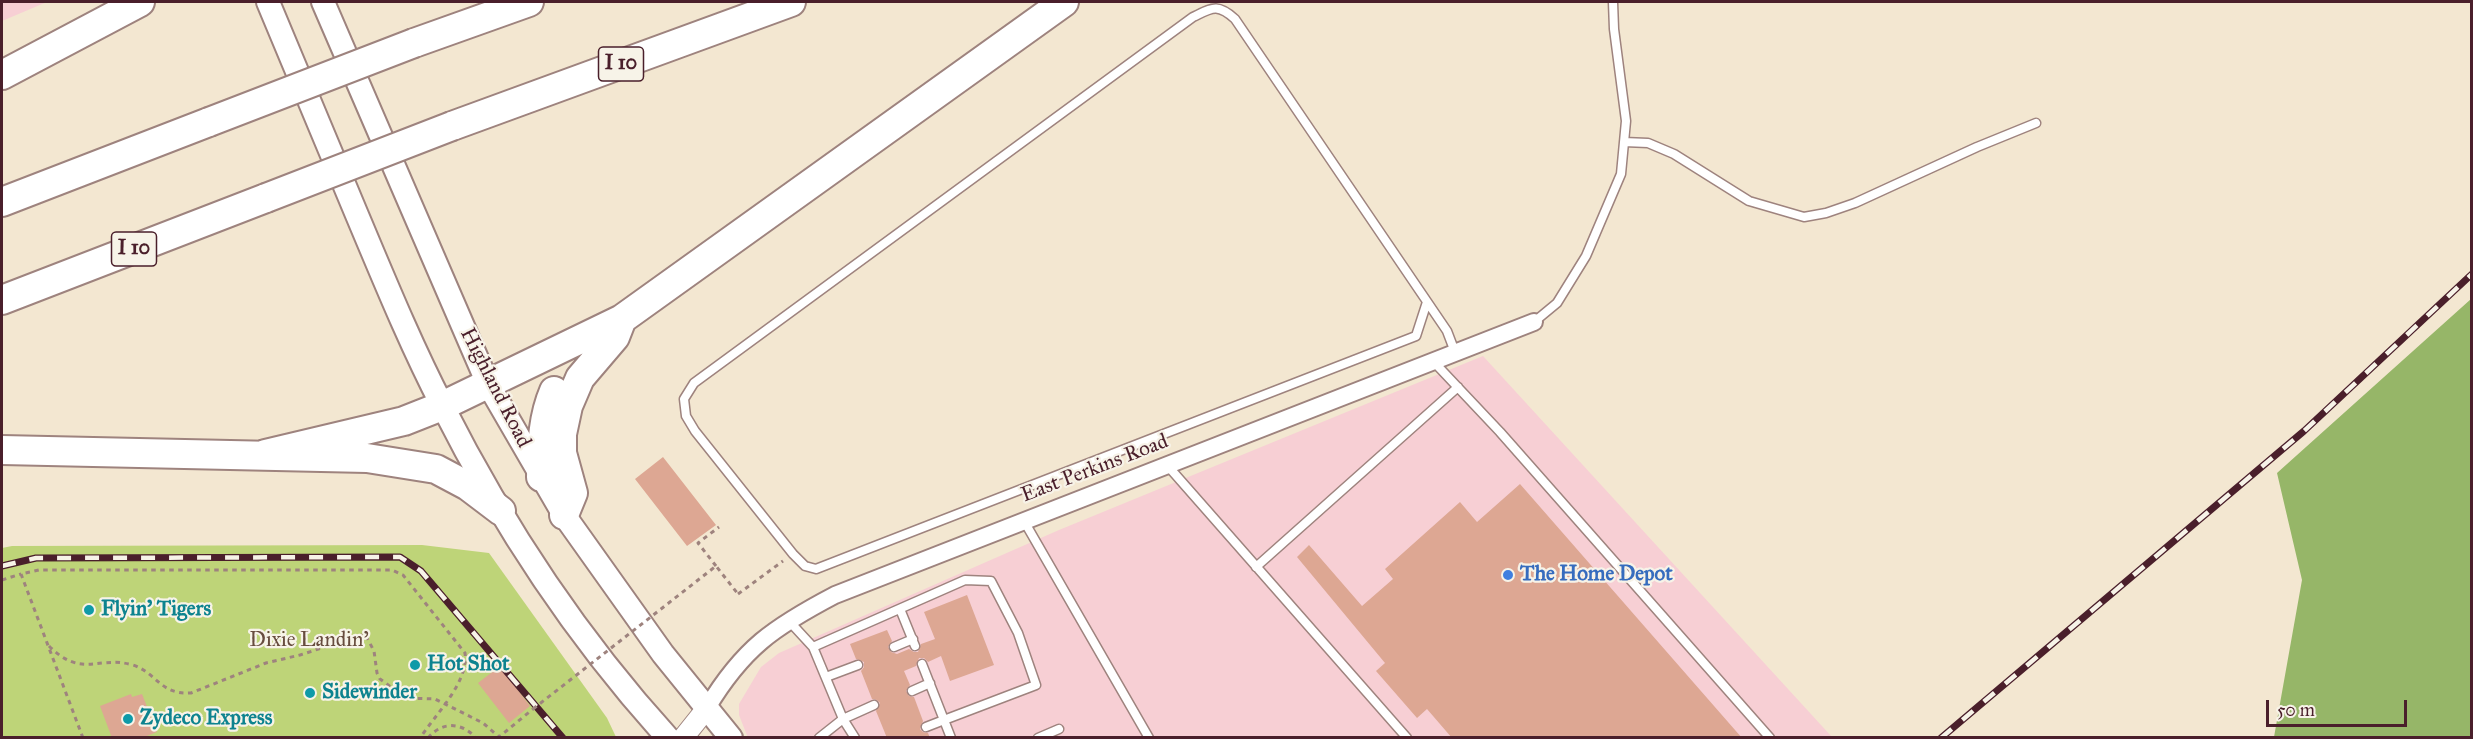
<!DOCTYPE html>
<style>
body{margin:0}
#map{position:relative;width:2473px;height:739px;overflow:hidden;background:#f3e7d1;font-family:"IM FELL Great Primer",serif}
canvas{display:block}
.frame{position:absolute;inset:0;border:3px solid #4a1f2b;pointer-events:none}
.scale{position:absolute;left:2266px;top:700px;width:141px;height:27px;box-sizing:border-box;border:3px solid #4a1f2b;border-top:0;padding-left:8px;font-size:18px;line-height:21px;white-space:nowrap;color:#4a1f2b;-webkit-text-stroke:4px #f7f3e8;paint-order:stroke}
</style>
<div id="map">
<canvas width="2473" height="739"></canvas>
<div class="frame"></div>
<div class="scale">50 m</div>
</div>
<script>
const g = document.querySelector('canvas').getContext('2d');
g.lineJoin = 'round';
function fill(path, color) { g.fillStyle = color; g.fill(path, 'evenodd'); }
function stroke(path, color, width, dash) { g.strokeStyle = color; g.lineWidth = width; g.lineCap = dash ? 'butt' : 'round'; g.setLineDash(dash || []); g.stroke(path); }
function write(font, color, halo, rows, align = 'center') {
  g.font = font + ' "IM FELL Great Primer",serif'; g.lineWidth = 4.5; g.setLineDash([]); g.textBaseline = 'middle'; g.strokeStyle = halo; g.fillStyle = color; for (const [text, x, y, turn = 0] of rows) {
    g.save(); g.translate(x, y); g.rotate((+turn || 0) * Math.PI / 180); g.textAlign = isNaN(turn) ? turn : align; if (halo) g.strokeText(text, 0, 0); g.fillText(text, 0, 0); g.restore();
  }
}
fill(new Path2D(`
 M2 2H47L2 21Z
 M1483 356 1832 737 748 738 739 715V704L761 667 779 653 1059 530Z`), '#f7cfd4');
fill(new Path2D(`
 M422 545 489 553 607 718 616 737 2 738V548L12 546Z`), '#bed478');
fill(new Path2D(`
 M2471 299V737H2274L2302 580 2277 473Z`), '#96b668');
fill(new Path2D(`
 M663 457 716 525 687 546 635 479Z
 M1520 484 1742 738H1452L1427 709 1417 718 1376 671 1385 663 1297 557 1309 545 1362 606 1393 579 1385 569 1460 502 1477 522Z
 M967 595 994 665 950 681 941 656 928 662 924 658H919L916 666 904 671 910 685 906 691 909 696 914 697 923 721 920 729 923 732 928 733 930 738H887L876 711 880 703 877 700 872 699 861 671 864 667V662L856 659 850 644 887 630 892 641 888 647 891 652 897 654 909 649 914 652H918L921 644 935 639 924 612Z
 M500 666 530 706 509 723 478 683Z
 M131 694 132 697 142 694 157 732 142 738H112L100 706Z`), '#dda793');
const service = new Path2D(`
 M1624 142 1648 143 1674 154 1749 201 1804 217 1826 213 1855 203 1977 147 2036 123
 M1427 302 1416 336 816 569 805 566 793 554 695 431 686 416 684 399 694 383 1193 17C1212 8 1217 3 1235 19L1447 331 1455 352
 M1534 322 1557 303 1586 256 1621 174 1626 121 1614 29 1613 2
 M1433 361 1500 432 1770 738
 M1167 465 1407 738
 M1024 521 1149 738
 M1256 567 1458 387
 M900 609 915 646
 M789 621 813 647 843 719 874 705
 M813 647 965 580 991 581 1018 633 1036 685 944 720 951 738
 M894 647 913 639
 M922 664 944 720 926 727
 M826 677 858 665
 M912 691 930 683
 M819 738 843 719 855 738
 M1038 738 1059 729`);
const minor = new Path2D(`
 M707 708C743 648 774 627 835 595L1534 322`);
const tertiary = new Path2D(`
 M683 738 707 708`);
const secondary = new Path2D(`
 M268 2C298 73 328 144 357 215 384 279 410 343 442 405 502 524 578 639 668 738
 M323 2 488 384 564 515 663 654 731 738`);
const motorway = new Path2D(`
 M414 43 529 2
 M2 75 140 2
 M452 126 791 2
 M2 202 209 122
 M2 300 266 198
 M2 450 367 458 436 469 468 486 501 511
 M265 454 404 421 442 406 622 319 1064 2
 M541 477C542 447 542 419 554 391
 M564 515 573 493 562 453V434L568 406 580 378 615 337 622 319`);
stroke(service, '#9e837e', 11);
stroke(minor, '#9e837e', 20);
stroke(tertiary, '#9e837e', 22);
stroke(secondary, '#9e837e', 26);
stroke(motorway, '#9e837e', 32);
stroke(new Path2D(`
 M716 566 698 543 719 527
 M2 580 21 574
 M738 594 783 561
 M49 646C82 679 98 655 133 665 157 673 160 695 191 693L266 663 300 655 365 634 374 651 377 673 380 679 406 698 435 699 483 723 499 737 533 709
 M83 738 21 574 39 570H392L403 575 465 653C469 682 435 715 420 738
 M428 738C442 721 462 722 476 738`), '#9e837e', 3, [4.5, 4.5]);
stroke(service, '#fff', 8);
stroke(minor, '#fff', 16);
stroke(tertiary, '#fff', 20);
stroke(secondary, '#fff', 22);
stroke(motorway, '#fff', 28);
const rail = new Path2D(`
 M2 566 36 558 400 557 421 571 563 738
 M1941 738 2304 431 2472 274`);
stroke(rail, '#4a1f2b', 7);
stroke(rail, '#f7f3e8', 4.5, [14]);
const motorwayBridge = new Path2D(`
 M209 122 414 43
 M266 198 452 126`);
stroke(motorwayBridge, '#9e837e', 32, []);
stroke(new Path2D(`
 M533 709 716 566 738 594`), '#9e837e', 3, [4.5, 4.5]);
stroke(motorwayBridge, '#fff', 28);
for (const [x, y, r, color] of [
 [1508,575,6,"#3f7fe0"],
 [89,610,6,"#0f9aa8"],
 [415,665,6,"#0f9aa8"],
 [310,693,6,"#0f9aa8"],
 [128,719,6,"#0f9aa8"]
]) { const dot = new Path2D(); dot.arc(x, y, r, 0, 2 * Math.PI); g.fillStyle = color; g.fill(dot); stroke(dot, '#f7f3e8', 2); }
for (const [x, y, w] of [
 [621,64,45],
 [134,249,45]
]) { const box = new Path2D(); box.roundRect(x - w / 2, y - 17, w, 34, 4.5); g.fillStyle = '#f7f3e8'; g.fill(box); stroke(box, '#4a1f2b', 1.5); }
write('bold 20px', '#4a1f2b', null, [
 ["I 10",621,64],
 ["I 10",134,249]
]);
write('21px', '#4a1f2b', '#f7f3e8', [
 ["Highland Road",495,388,63],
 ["East Perkins Road",1095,469,-21]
]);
write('bold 21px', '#366cbe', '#f7f3e8', [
 ["The Home Depot",1520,575]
], 'left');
write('bold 21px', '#0d838f', '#f7f3e8', [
 ["Flyin' Tigers",101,610],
 ["Hot Shot",427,665],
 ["Sidewinder",322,693],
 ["Zydeco Express",140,719]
], 'left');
write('21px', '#674c3e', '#f7f3e8', [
 ["Dixie Landin'",309,641]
]);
</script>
